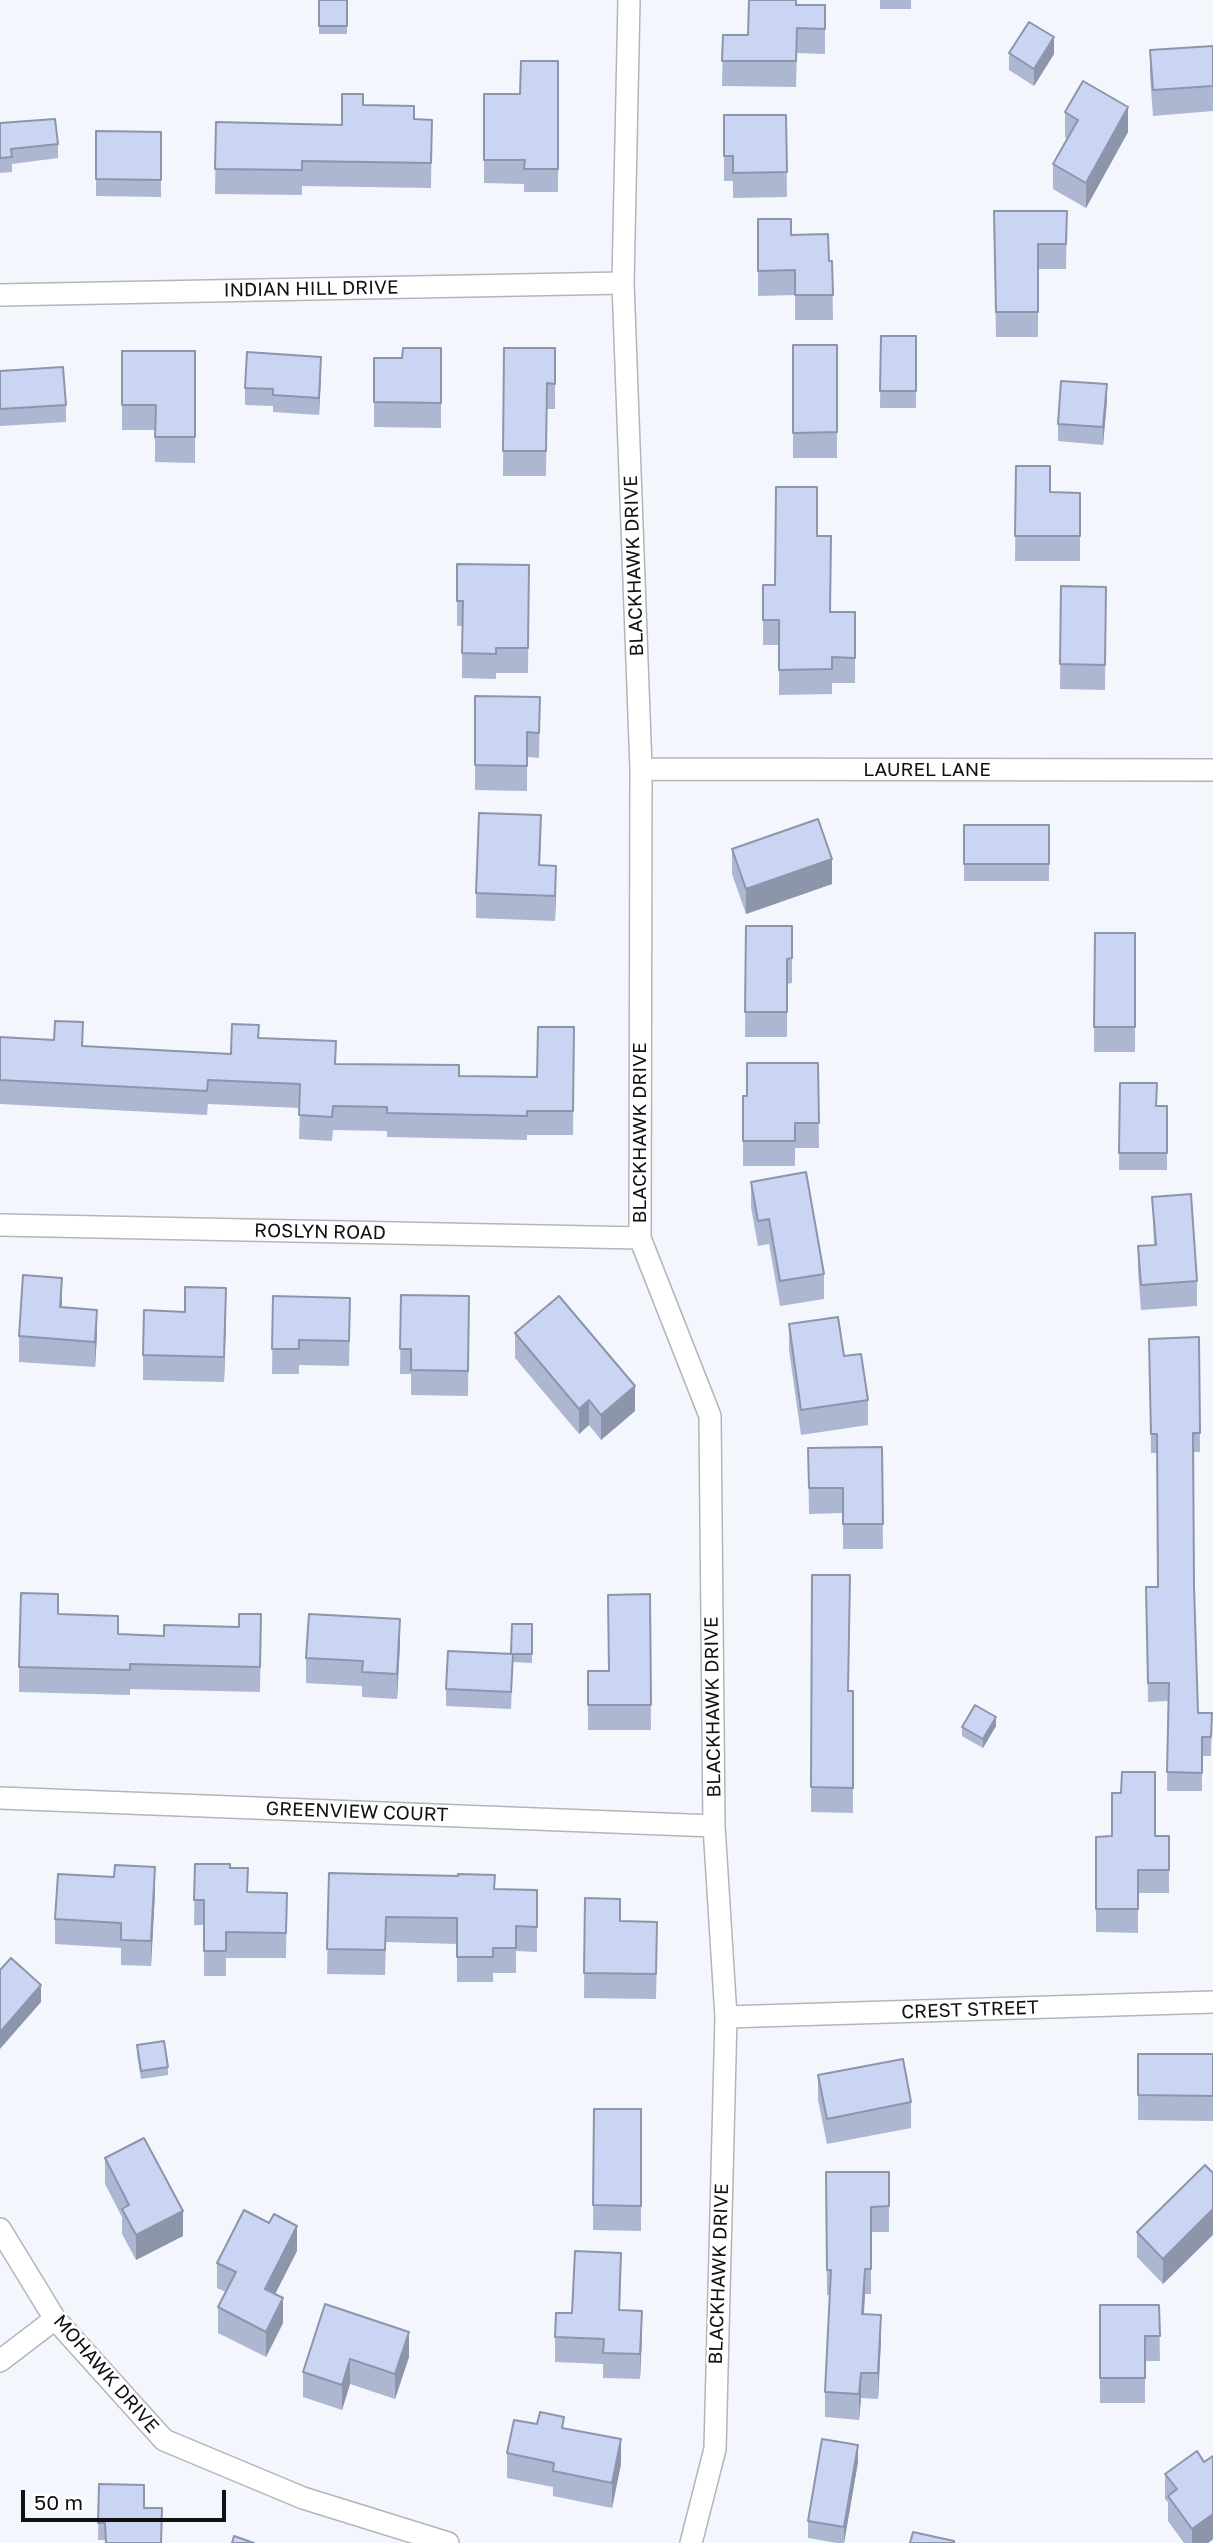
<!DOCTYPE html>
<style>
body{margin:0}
#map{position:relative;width:1213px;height:2543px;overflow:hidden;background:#f3f6fc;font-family:"Golos Text",sans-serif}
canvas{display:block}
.scale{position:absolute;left:21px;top:2490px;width:205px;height:32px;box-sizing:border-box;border:4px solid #101113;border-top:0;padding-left:9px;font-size:21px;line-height:24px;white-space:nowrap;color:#101113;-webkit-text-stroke:5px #fff;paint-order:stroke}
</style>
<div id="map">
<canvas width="1213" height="2543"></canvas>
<div class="scale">50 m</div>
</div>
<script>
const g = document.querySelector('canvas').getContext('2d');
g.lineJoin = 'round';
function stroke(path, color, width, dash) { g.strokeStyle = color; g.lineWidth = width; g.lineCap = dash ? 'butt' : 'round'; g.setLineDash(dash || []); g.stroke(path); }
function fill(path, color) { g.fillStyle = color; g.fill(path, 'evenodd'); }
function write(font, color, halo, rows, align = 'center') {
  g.font = font + ' "Golos Text",sans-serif'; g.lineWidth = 5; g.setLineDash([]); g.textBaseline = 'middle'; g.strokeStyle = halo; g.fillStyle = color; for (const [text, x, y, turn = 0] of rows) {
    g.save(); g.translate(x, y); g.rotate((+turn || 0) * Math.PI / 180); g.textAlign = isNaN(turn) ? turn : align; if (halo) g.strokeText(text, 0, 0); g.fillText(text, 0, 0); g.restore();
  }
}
const street = new Path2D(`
 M629 0 623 283 641 769 640 1238 710 1416 714 1826 726 2017 715 2449 691 2543
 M0 295 623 283
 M641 769 1213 770
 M0 1225 640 1238
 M0 1798 714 1826
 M726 2017 1213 2002
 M0 2229 55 2319 164 2440 303 2498 448 2543
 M0 2361 55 2319`);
stroke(street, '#b3b5ba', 24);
stroke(street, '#fff', 21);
fill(new Path2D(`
 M319 0H347V34H319Z
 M880 0H911V9H880Z
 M796 5H825V54L797 53 796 87 722 86 723 35H748Z
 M1213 46V111L1153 116 1150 76V50Z
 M1009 53 1054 54 1034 86 1009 70Z
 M558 61V192H524V184L484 183V94H520Z
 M363 105 414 119 432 120 431 188 302 186V195L215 194 216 122 342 125Z
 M1065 112 1128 132 1086 208 1053 189V164L1067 139 1065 137Z
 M724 115H786L787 197 733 198V181H724Z
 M0 123 58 144V158L12 164V172L0 173Z
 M96 131 161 132V197L96 196Z
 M1067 211 1066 269H1038V337H996L994 236Z
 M758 219 791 235 829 261H832L833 320H795V295L758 296Z
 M881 336H916V408H880Z
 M793 345H837V458H793Z
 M441 348V428L374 427V358H402Z
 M504 348H555V409H547L546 476H503Z
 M122 351H195V463L155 462V430H122Z
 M0 371 66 405V422L0 426Z
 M321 374 319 415 273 412V406L245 405V388Z
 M1107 401 1103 445 1058 441V424Z
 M1016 466 1050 492 1080 493V561H1015Z
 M817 536 830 612H855V683H832V694L779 695V645H763V585H775Z
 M457 564 529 565 528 673H496V679L462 678V626H457Z
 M1061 586 1106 587 1105 690 1060 689Z
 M475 696 540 697 539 758 527 757V791L475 790Z
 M964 825H1049V881H964Z
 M541 840 540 865 556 891 555 921 476 918V893Z
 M732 849 832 884 746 914 732 874Z
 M746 926H792V983L787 984V1037H745Z
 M1095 933H1135V1052H1094Z
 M574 1027 573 1135H527V1140L387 1137V1131L333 1130 332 1141 299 1139 300 1108 208 1104 207 1115 0 1104V1037L83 1046 231 1054 259 1038 336 1064 459 1076 537 1077Z
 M818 1063 819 1148H795V1166H743V1096H747Z
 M1120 1083 1157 1106H1167V1170H1119Z
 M751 1182 824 1274V1299L780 1306 769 1244 758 1246 751 1207Z
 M1152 1197 1197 1281V1306L1141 1310 1138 1271V1246L1154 1245Z
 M401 1295 469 1296 468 1396 411 1395V1374H400Z
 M273 1296 350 1323 349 1366 299 1365V1374H272Z
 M62 1307 97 1335 95 1367 19 1362V1336Z
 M226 1313 224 1382 143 1380V1355Z
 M789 1324 844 1356 868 1400V1425L801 1435 789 1350Z
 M515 1333 635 1411 601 1440 589 1425 579 1434 515 1358Z
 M1199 1337 1200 1452H1193L1194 1586 1198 1713H1212L1211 1756H1202V1791H1167L1168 1701 1148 1702 1146 1587H1158L1157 1453H1151L1149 1339Z
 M882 1447 883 1549H843V1513L809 1514 808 1448Z
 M812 1575 848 1691H853V1813L811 1812Z
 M650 1594 651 1730H588V1671H608Z
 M58 1614 118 1634 164 1636 239 1627 261 1614 260 1692 130 1689V1695L19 1692V1667Z
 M532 1624V1663L513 1662 511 1709 446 1706V1689L511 1654Z
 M400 1644 397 1699 362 1697V1686L306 1683V1658Z
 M996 1726 983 1748 962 1736V1727Z
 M1169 1836V1893H1138V1933L1096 1932V1837Z
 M195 1864 230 1868 248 1892 287 1893 286 1958H226V1976H204V1925H194Z
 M329 1873 494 1889 537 1890V1952L516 1951V1973H493V1982H457V1944L386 1942 385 1975 327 1974Z
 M155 1892 151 1966 121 1965V1948L55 1944V1919Z
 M585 1898 657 1947 656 1999 584 1998Z
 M137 2045 168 2067V2075L141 2079 137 2054Z
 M1138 2054H1213V2121L1138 2120Z
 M818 2075 911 2102V2128L827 2144 818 2100Z
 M594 2109H641V2231L593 2230Z
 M105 2158 183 2236 136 2260 122 2234V2217L105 2184Z
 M1205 2165 1163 2284 1137 2257V2232Z
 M826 2172H889V2232H871V2294H865L864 2314 881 2340 878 2399 861 2398 859 2420 825 2417V2392L830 2295H827Z
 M297 2251 275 2294 283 2323 266 2357 218 2333V2307L226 2292 217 2288V2263Z
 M621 2278 620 2310 642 2336 640 2379 603 2378V2364L555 2362V2337L572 2313Z
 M325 2304 409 2357 395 2399 350 2384 342 2410 303 2397V2372Z
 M1100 2305H1159L1160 2361H1145V2403H1100Z
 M537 2424 564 2428 621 2464 612 2508 553 2496V2487L507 2478V2453Z
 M858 2462 844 2543H837L808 2538V2521Z
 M1165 2474 1213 2539 1208 2543H1184L1168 2521V2502L1165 2499Z
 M99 2484 144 2485 105 2540H98Z`), '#aeb7d2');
fill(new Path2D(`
 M1054 37V54L1034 86V69Z
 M1128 107V132L1086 208V183Z
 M321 357V374L319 415V398Z
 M1107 384V401L1103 445V427Z
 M832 859V884L746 914V889Z
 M556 866V891L555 921V896Z
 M62 1278V1303L60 1332V1307Z
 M226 1288V1313L224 1382V1357Z
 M97 1310V1335L95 1367V1342Z
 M635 1386V1411L601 1440V1415Z
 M589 1400V1425L579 1434V1409Z
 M400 1619V1644L397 1699V1674Z
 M996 1717V1726L983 1748V1739Z
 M155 1867V1892L151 1966V1941Z
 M41 1985V2002L0 2049V2032Z
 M1213 2209V2235L1163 2284V2259Z
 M183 2211V2236L136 2260V2235Z
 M297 2226V2251L265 2314V2289Z
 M865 2269V2294L862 2339V2314Z
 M283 2298V2323L266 2357V2332Z
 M642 2311V2336L640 2379V2354Z
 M881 2315V2340L878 2399V2373Z
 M409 2332V2357L395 2399V2374Z
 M350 2359V2384L342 2410V2385Z
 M861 2373V2398L859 2420V2394Z
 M621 2439V2464L612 2508V2483Z
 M858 2445V2462L844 2543V2527Z
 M1213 2514V2539L1208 2543H1192V2529Z`), '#8d95ab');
const building = new Path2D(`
 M319 0H347V26H319Z
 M749 0H796V5H825V29L797 28 796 61H722L723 35H748Z
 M1029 22 1054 37 1034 69 1009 53Z
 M1213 46V86L1153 90 1150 50Z
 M521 61H558V169H524L525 160H484V94H520Z
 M1083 81 1128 107 1086 183 1053 164 1078 120 1065 112Z
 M342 94H363V105L414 106V119L432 120 431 163 302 161V170L215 169 216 122 342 125Z
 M724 115H786L787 172 733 173V156H724Z
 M55 119 58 144 11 149 12 157 0 158V123Z
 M96 131 161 132V180L96 179Z
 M994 211H1067L1066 244H1038V312H996Z
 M758 219H791V235L828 234 829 261H832L833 295H795V270L758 271Z
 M881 336H916V391H880Z
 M793 345H837V432L793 433Z
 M403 348H441V403L374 402V358H402Z
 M504 348H555V384L547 383 546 451H503Z
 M122 351H195V437H155L156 405H122Z
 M247 352 321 357 319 398 273 395V389L245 388Z
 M63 367 66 405 0 409V371Z
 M1061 381 1107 384 1103 427 1058 424Z
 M1016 466H1050V492L1080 493V536H1015Z
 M776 487H817V536H831L830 612H855V658L832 657V669L779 670V620H763V585H775Z
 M457 564 529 565 528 648H496V654L462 653 463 601H457Z
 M1061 586 1106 587 1105 665 1060 664Z
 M475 696 540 697 539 733 527 732V766L475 765Z
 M479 813 541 815 539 865 556 866 555 896 476 893Z
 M818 819 832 859 746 889 732 849Z
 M964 825H1049V864H964Z
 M746 926H792V958L787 959V1012H745Z
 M1095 933H1135V1027H1094Z
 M55 1021 83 1022 82 1046 231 1054 232 1024 259 1025 258 1038 336 1041 335 1064 459 1065V1076L537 1077 538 1027H574L573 1111H527V1116L387 1113V1107L333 1106 332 1117 299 1115 300 1084 208 1080 207 1091 0 1080V1037L54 1040Z
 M747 1063H818L819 1123H795V1141H743V1096H747Z
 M1120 1083H1157L1156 1106H1167V1153H1119Z
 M806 1172 824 1274 780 1281 769 1219 758 1221 751 1182Z
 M1191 1194 1197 1281 1141 1285 1138 1246 1156 1245 1152 1197Z
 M23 1275 62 1278 60 1307 97 1310 95 1342 19 1336Z
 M185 1287 226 1288 224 1357 143 1355 144 1310 185 1312Z
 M401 1295 469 1296 468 1371 411 1370V1349H400Z
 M273 1296 350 1298 349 1341 299 1340V1349H272Z
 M559 1296 635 1386 601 1415 589 1400 579 1409 515 1333Z
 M838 1317 844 1356 861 1354 868 1400 801 1410 789 1324Z
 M1199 1337 1200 1433H1193L1194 1586 1198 1713H1212L1211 1737H1202V1773L1167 1772 1169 1683H1148L1146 1587H1158L1157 1434H1151L1149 1339Z
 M882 1447 883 1524H843V1488H809L808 1448Z
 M812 1575H850L848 1691H853V1788L811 1787Z
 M21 1593 58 1594V1614L118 1616V1634L164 1636V1625L239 1627V1614H261L260 1667 130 1664V1670L19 1667Z
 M650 1594 651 1705H588V1671H609L608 1595Z
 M309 1614 400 1619 397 1674 362 1672 363 1661 306 1658Z
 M512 1624H532V1654H511Z
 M448 1651 513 1654 511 1692 446 1689Z
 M975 1705 996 1717 983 1739 962 1727Z
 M1122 1772H1155V1836H1169V1870H1138V1909H1096V1837L1112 1836V1793H1121Z
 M195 1864H230V1868H248L247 1892 287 1893 286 1933 226 1932V1951H204V1900H194Z
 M115 1865 155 1867 151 1941 121 1940V1923L55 1919 58 1874 114 1877Z
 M329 1873 458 1876V1874L495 1875 494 1889 537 1890V1927L516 1926V1948H493V1957H457V1918L386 1917 385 1950 327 1949Z
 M585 1898 620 1899V1921L657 1922 656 1974 584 1973Z
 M11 1958 41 1985 0 2032V1970Z
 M164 2041 168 2067 141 2071 137 2045Z
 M1138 2054H1213V2096L1138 2095Z
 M903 2059 911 2102 827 2119 818 2075Z
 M594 2109H641V2206L593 2205Z
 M144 2138 183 2211 136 2235 122 2209 129 2205 105 2158Z
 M1205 2165 1213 2173V2209L1163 2259 1137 2232Z
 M826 2172H889V2206L871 2207V2269H865L862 2314 881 2315 878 2373H861L859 2394 825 2392 831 2270H827Z
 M244 2210 269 2223 274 2214 297 2226 265 2289 283 2298 266 2332 218 2307 236 2272 217 2263Z
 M575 2251 621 2253 619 2310 642 2311 640 2354 603 2353 604 2339 555 2337 556 2313H572Z
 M325 2304 409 2332 395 2374 350 2359 342 2385 303 2372Z
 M1100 2305H1159L1160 2336H1145V2378H1100Z
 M540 2412 564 2417 562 2428 621 2439 612 2483 553 2471 554 2463 507 2453 514 2420 537 2424Z
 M822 2439 858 2445 844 2527 808 2521Z
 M1197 2451 1204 2462 1213 2456V2514L1192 2529 1168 2496 1177 2489 1165 2474Z
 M99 2484 144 2485V2508H162L161 2543H106L105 2523H98Z
 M913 2532 954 2541V2543H910Z
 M234 2536 254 2543H232Z`);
fill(building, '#cad5f4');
stroke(building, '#8d95ab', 2);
write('19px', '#101113', '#fff', [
 ["INDIAN HILL DRIVE",311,289,-1],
 ["BLACKHAWK DRIVE",634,566,-92],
 ["LAUREL LANE",927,770],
 ["BLACKHAWK DRIVE",640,1133,-90],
 ["ROSLYN ROAD",320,1232,1],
 ["BLACKHAWK DRIVE",713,1707,-91],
 ["GREENVIEW COURT",357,1812,2],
 ["CREST STREET",970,2010,-2],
 ["BLACKHAWK DRIVE",719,2274,-88],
 ["MOHAWK DRIVE",106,2374,49]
]);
</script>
